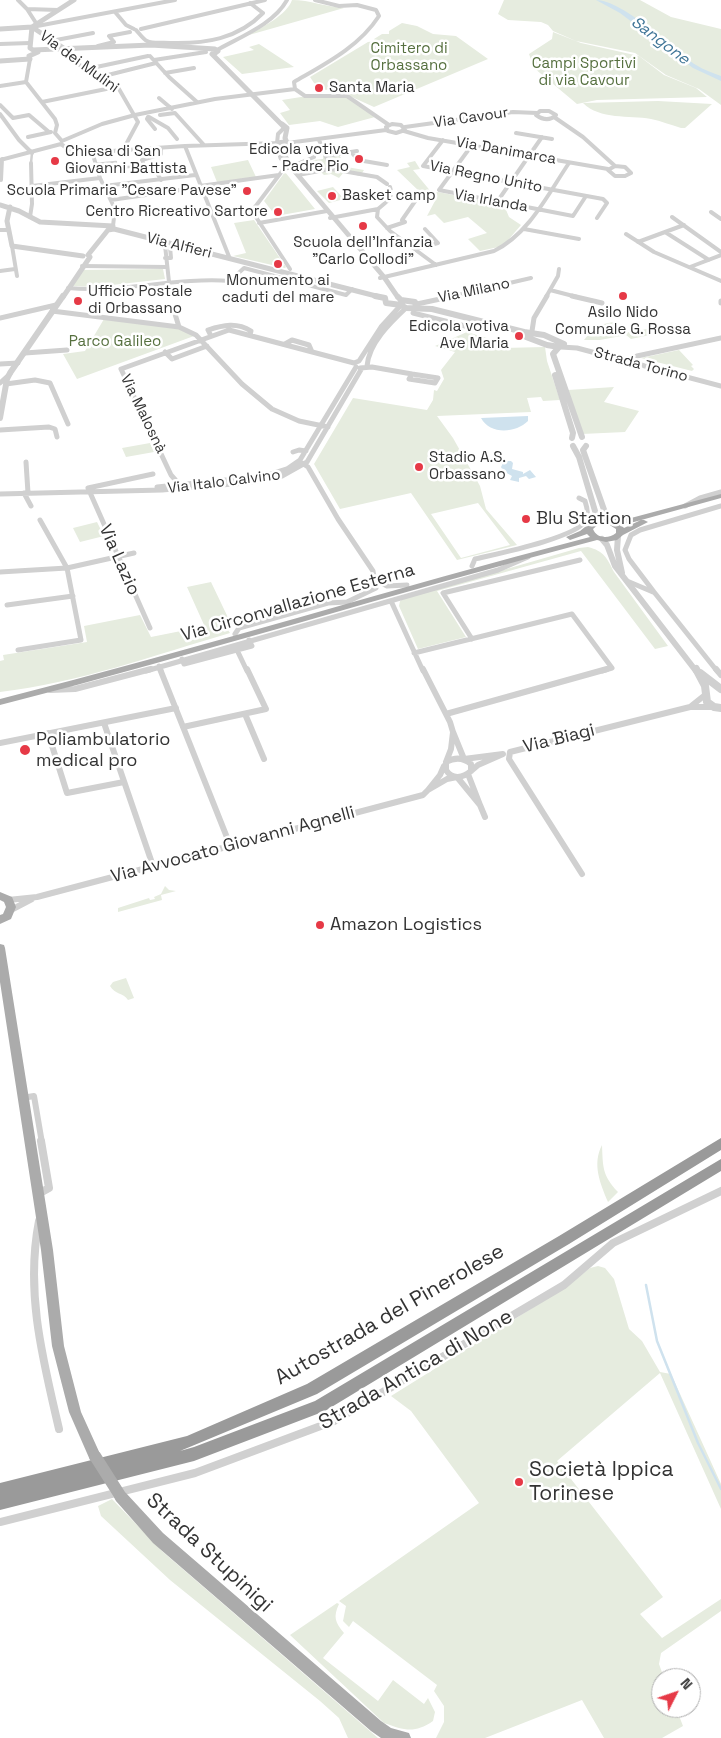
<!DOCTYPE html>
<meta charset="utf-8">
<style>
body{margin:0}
#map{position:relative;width:721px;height:1738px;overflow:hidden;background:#fff;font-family:"Space Grotesk",sans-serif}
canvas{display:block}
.north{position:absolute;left:651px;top:1668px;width:50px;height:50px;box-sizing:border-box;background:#fff;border:1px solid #adadad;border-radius:50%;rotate:49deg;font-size:14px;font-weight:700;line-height:20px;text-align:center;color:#333}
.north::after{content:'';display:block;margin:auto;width:18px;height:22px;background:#e63946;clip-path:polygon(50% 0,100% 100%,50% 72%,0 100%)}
</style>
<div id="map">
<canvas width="721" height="1738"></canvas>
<div class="north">N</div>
</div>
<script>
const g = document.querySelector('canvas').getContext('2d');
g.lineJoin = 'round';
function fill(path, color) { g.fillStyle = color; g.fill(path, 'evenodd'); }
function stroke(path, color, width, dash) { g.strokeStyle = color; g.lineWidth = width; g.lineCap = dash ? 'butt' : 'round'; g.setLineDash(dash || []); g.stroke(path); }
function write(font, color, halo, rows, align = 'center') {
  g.font = font + ' "Space Grotesk",sans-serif'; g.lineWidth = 5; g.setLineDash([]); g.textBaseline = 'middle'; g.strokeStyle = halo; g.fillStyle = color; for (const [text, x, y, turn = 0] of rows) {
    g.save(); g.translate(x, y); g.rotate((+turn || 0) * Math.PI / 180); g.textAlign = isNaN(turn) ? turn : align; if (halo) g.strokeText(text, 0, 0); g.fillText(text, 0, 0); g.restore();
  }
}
fill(new Path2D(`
 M292 0C310 0 326 7 344 8L249 35C262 27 287 15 292 0Z
 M504 0H640L671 17 721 29V105L699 89 666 75 635 53 576 41 553 31 548 25 541 22 508 20 498 14Z
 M402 23 417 26 433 34 456 36 488 59 374 107 332 88 326 90 314 83 310 77 368 42 376 41 374 39 382 34H389V31Z
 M553 32 581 43 639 56 664 75 696 88 707 97 597 100 577 104 534 68 529 54 552 39Z
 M259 44 294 67 242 74 223 57 254 50 249 47Z
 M301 97H346L375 117 338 127 320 121 289 125 280 113 290 110 282 100Z
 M658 101 712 104 685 128H681C671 125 661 121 651 119 629 115 600 120 583 103Z
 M339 155 341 158 332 160 335 165 364 170 360 176 344 172 339 178 331 174 324 175 321 172 324 170 313 160 323 159V156Z
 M248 160 256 177 217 182 211 167Z
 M415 161 420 169 413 170 432 193 438 192 504 205 509 217 521 225 503 246 480 251 468 239 487 233 468 217 444 223 435 214 427 216 436 199 421 193 397 170 410 167 407 163Z
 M285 172 315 209 276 216 264 201Z
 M333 187 344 199 329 203 317 191Z
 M254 220 286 267 285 268 233 256 246 253 234 223Z
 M163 269 165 279 94 287 72 286 82 270Z
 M104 319 179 329 194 336 77 379 63 354 85 351Z
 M613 322 624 333 664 326 669 331 631 339 626 335 600 340H584L595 326Z
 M467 332 500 342 499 345 503 348 545 347 547 361 560 400 543 401 541 397 527 398 531 412 437 416 453 438 480 486 486 509 517 545 457 560 411 493 340 509 314 464 353 398 427 410 433 400 434 390 437 391 444 379 441 370 455 352 435 346ZM478 503 510 545 461 558 431 514Z
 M679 350 693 365 691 366 694 369 692 371 641 358Z
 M614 387 604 402 639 411 625 432 582 434 568 390Z
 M150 443 154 452 126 457 122 448Z
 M97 522 104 536 80 542 73 528Z
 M588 547C604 551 607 558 614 572L668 646 655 649 581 551 437 591 466 637 418 649 399 606 400 601 403 599 579 548Z
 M211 582 233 628 228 630 230 633C155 655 78 683 0 692V661L4 660 3 655 87 642 84 626 140 615 151 637 186 630 192 640 209 636 187 587Z
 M165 886 169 890 176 891 161 895 162 900 118 912V908L149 898 150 900 155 899 154 897 161 894Z
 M126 978 134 998 128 1000C123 992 115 995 110 986L113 982Z
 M602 1145C603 1167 602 1175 618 1192L608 1202C600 1183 592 1164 602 1145Z
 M598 1266 605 1268 614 1279 629 1329 642 1341 660 1372 671 1374 721 1484V1509L660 1373 557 1461 663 1597 640 1614 662 1638 721 1599V1611L661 1653 659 1664 664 1678H661V1708H676L683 1726 662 1738H604L582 1700 485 1738H436L444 1722V1706L434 1691 437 1685 353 1621 349 1627 343 1621 346 1606 339 1601 479 1503 411 1411 391 1396 566 1287 590 1268Z
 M112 1499 163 1552 378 1738H348L339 1718 320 1701 170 1580 101 1516 98 1506Z
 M337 1603 339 1604C333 1617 335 1622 344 1633L323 1658 378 1701 393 1680 424 1704 428 1698 435 1712 433 1721C414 1734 404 1730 384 1723L290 1635Z`), '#e6ecdf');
fill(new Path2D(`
 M528 416V421C516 433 490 435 481 418Z
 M504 461H511L513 463 512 469 523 472V474L530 470 536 477 529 479 526 476 519 478V482L510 480 512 476 503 471 501 467Z`), '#cfe2ee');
stroke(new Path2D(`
 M646 1285 657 1341 698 1443 721 1489`), '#cfe2ee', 2.5);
fill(new Path2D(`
 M596 0C623 0 672 49 696 65 704 70 713 73 721 76V81L693 68 620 13Z`), '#cfe2ee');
stroke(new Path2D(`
 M31 163 32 153
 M95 164 116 162
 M97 171 144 165`), '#d0d0d0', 2.5);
stroke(new Path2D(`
 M18 0 27 9 36 23
 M27 9 58 10
 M115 12 126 25 134 29
 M32 27 175 0
 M141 29 265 0
 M136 30C139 33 143 39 147 41 153 44 164 42 170 43 205 44 238 39 263 13L250 3
 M51 41 93 33
 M0 44 30 43
 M98 46 114 42 109 36 130 32
 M65 49 78 64 119 89 138 122 123 150
 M217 50C240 37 274 24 287 0
 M150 56 169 77 197 102
 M30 59 26 82 55 119 57 125 55 133 62 141
 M154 60 206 52
 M87 69 148 56
 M165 73 194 68
 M100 77 156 63
 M0 86 26 82
 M295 89 294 82C325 64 359 47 379 16L376 10 357 5 339 6 315 0
 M295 89 305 96H347L389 125
 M159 98 172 109
 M42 102 116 87
 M0 105 13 118 29 115 49 132
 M540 111H549L556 115C550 121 543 120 536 115Z
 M0 114 19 140 32 153
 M160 115 175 113 204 145
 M148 117 147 119 155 129
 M149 117 168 128 177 139
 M554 117 583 137 615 166
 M392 124 401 125 405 130 396 133 388 131 386 127Z
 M405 127 513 112 537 113
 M404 131 428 138 608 169
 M516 133 552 139
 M28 137 51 132
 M319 140 331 169 377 177 387 184
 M443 140 423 166 603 199 607 203 597 218
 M62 141 102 124 135 115 215 99 295 89
 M287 143 386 130
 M472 145 439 190 573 216 586 196
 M185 146 230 259
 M161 148V154L142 160 146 172 156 171 161 180
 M352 153 358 160 387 165
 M93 155 100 178 115 209 113 226
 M326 156 357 151
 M0 160 61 144 75 154 93 155 111 151 185 146 277 143 278 134 284 128
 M615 166 625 167 631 173 625 176H615L608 170Z
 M298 175 330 169
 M1 180 2 159
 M32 186 100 178
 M104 186 195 175
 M200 186 279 175
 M390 187C394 198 386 202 378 209L377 217 390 231 436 265
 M111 200 201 187
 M497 202 542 137
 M711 212 721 219
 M30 217 32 204 31 163
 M672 217 721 252
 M330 218 378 209
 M259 223 327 211
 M387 228 405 222 402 220 418 197
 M524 229 579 239
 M0 230H8
 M665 232 709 260
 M626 234 654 252 721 281
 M638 242 684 225
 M167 243 165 245 169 282
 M12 246 17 276
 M415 249 438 243 425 229
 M165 258H171L170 247 174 244
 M82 266 167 267
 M690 267 721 255
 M290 269 252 211 283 170 314 157
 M0 271 15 269
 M380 278 494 251C529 234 548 194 569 163
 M230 281 244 268 346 295 352 289
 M68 288C122 293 176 277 230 281
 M550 290 577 297
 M449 297 531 278
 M546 297 558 276 559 269`), '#d0d0d0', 4);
stroke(new Path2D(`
 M572 296 602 303
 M721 301V303
 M417 304 454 296
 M52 311 179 327 196 335 242 384 272 409 299 421 328 427
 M413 313 469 327 475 320
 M175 314 179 327
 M0 318 56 305
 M532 331 534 318 547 296
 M211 336 208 330C223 325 237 322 251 331L250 335
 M285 344 292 340 309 345 312 352
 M561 347 577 348 721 386
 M165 352 172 359 207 346
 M25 353 67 350
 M630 362 637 356 721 338
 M354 363 359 361 381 327 401 305
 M0 364 18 363
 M367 366C369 343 390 323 406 308
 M360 368 372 367 412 374
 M412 374 438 378 435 383 409 379Z
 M0 383 10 374
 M6 384 35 380 50 383 68 424
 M0 430 49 427 55 429 57 437
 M293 452 299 450 306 451
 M26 462 28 493
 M157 487 265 476 287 469 300 460 356 367
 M180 489 179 484 171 475 121 369 229 330 354 363
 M24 493 31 506
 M0 494 162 490 245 483 282 476 307 462 362 368
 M685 506 700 498 721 492
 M472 566 475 559C496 554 577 538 586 520 589 514 587 507 585 501L579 498
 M0 572 67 568 134 553
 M376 580 387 586 407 585
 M627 581 653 592
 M391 601 423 671
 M7 605 73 596
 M150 628 88 488 153 474
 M235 634 239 628 328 603 347 602 376 588 373 571 338 519 308 467 299 461
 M472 639 443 593 580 560
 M18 650 81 640 67 568 40 520
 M237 650 247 671
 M414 653 572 614 612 668 602 671
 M182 659 184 664 252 646 249 640
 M159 666 161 671
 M146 671 498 570 528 557
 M717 671 654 592 629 559 625 550 631 535 640 530 721 506`), '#d0d0d0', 5);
stroke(new Path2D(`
 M160 669 230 845
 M423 669 450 722 453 732
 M716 669 721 675
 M50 690 75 689 151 669
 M690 707 705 695
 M245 714 264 759
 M446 714 607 669
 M104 723 153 866
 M183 727 266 709 247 669
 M48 733 67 793 124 782
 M0 743 176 708
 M446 762V770C452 780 463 778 471 771
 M446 762 451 749 453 732 464 759 503 754 478 765 471 771
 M446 762C455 757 463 757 471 764V771
 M444 766 440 775 428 790 447 779 457 777 480 805 468 774
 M480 805 485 817
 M582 874 509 759 510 752 690 707H714
 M8 900 37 897 423 795 428 790
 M11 910 32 899
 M22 1098 34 1096 42 1143`), '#d0d0d0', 6);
stroke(new Path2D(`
 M38 1194 49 1188 41 1141
 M39 1221C25 1292 43 1360 59 1429
 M0 1522 195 1473 334 1421 564 1285 613 1243 721 1191`), '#d0d0d0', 8);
stroke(new Path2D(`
 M32 27 30 48 33 50 151 45 215 49 218 51 214 54
 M32 27 74 0
 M32 27 65 49
 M0 29 32 27
 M212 54 284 127
 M0 61 30 59 29 56 38 52
 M282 124 287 128 285 138 287 143 283 145 284 154 291 167 384 277 397 296
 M281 158 277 143 285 142
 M0 205 19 211 40 222 113 226
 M10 207 7 221 12 246 83 256
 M108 230 114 229 380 297
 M63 297 90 257 88 255 108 230`), '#d0d0d0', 5);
stroke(new Path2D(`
 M375 296 385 298
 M398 297 401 300 415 302 416 307
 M385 298 386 303 401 305 406 308 432 309 524 332
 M524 332 544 335 564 344 559 347 547 345 526 337Z
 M559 347 553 354 582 437
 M555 375 573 433 572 438
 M0 418 7 379 10 373 63 296
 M573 446 579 457 598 521
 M586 446 583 450 608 521
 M618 536 617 550 622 573
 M602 539 607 545 615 566 696 671`), '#d0d0d0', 6);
stroke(new Path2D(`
 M696 669 705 686 707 702 714 707 721 708
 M700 673 721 689`), '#d0d0d0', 8);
fill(new Path2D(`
 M721 494V498L634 522 620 524 624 528 641 520H644L648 522 623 535 617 540 606 542 597 540C397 592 200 654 0 705V699C198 649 393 588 590 537L587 534 570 540 566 537 580 531 595 519 631 518ZM600 523 608 524 616 529V533C609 539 597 539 593 529Z
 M0 892 12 897 16 907 11 919 0 924V915L3 914 6 907 4 902 0 900Z
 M0 944 4 945 5 948 53 1250 64 1346 81 1412 101 1456 100 1460 95 1462 90 1460 69 1412 52 1346 41 1250 0 982Z
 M121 1491 126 1493 163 1533 381 1721 391 1728 409 1733 411 1738H381L371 1731 153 1543 116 1501 114 1497 116 1493Z`), '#ababab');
fill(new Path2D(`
 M721 1138V1150L569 1244 317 1394 180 1451 194 1447 315 1401 721 1159V1171L325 1411 194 1461 0 1510V1483L187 1436 307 1384 559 1236Z`), '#9a9a9a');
stroke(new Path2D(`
 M95 1456 121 1497`), '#ababab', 12);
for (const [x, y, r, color] of [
 [319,88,5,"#e63946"],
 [359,159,5,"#e63946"],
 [55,161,5,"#e63946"],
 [247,191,5,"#e63946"],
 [332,196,5,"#e63946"],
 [278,212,5,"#e63946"],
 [363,226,5,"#e63946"],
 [278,264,5,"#e63946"],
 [623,296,5,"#e63946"],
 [78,301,5,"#e63946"],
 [519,336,5,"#e63946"],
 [419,467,5,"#e63946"],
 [526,519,5,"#e63946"],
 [25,750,6,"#e63946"],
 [320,925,5,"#e63946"],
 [519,1482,5,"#e63946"]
]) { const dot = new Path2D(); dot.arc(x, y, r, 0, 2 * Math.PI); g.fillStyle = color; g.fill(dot); stroke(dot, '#fff', 2); }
write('15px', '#56703f', '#fff', [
 ["Cimitero di",409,49],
 ["Orbassano",409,66],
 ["Campi Sportivi",584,64],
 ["di via Cavour",584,81],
 ["Parco Galileo",115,342]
]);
write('15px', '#333', '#fff', [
 ["Via dei Mulini",79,62,36],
 ["Via Cavour",471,118,-8],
 ["Via Danimarca",506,151,10],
 ["Via Regno Unito",486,177,11],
 ["Via Irlanda",491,201,10],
 ["Via Alfieri",179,246,14],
 ["Via Milano",474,291,-12],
 ["Strada Torino",641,365,15],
 ["Via Malosnà",143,414,64],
 ["Via Italo Calvino",224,482,-7]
]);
write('15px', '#333', '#fff', [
 ["Santa Maria",329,88],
 ["Edicola votiva",349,150,"right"],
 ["- Padre Pio",349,167,"right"],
 ["Chiesa di San",65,152],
 ["Giovanni Battista",65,169],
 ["Scuola Primaria \"Cesare Pavese\"",237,191,"right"],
 ["Basket camp",342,196],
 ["Centro Ricreativo Sartore",268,212,"right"],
 ["Scuola dell'Infanzia",363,243,"center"],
 ["\"Carlo Collodi\"",363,260,"center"],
 ["Monumento ai",278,281,"center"],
 ["caduti del mare",278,298,"center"],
 ["Ufficio Postale",88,292],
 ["di Orbassano",88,309],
 ["Asilo Nido",623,313,"center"],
 ["Comunale G. Rossa",623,330,"center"],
 ["Edicola votiva",509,327,"right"],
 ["Ave Maria",509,344,"right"],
 ["Stadio A.S.",429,458],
 ["Orbassano",429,475]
], 'left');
write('italic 16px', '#3f7597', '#fff', [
 ["Sangone",660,41,37]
]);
write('18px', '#333', '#fff', [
 ["Blu Station",536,519],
 ["Poliambulatorio",36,740],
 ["medical pro",36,761],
 ["Amazon Logistics",330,925]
], 'left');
write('18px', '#333', '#fff', [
 ["Via Lazio",119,560,66],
 ["Via Circonvallazione Esterna",298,603,-16],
 ["Via Biagi",559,739,-14],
 ["Via Avvocato Giovanni Agnelli",233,845,-15]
]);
write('21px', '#333', '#fff', [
 ["Autostrada del Pinerolese",390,1315,-30],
 ["Strada Antica di None",416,1370,-30],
 ["Strada Stupinigi",209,1553,43]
]);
write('21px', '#333', '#fff', [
 ["Società Ippica",529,1470],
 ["Torinese",529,1494]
], 'left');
</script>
